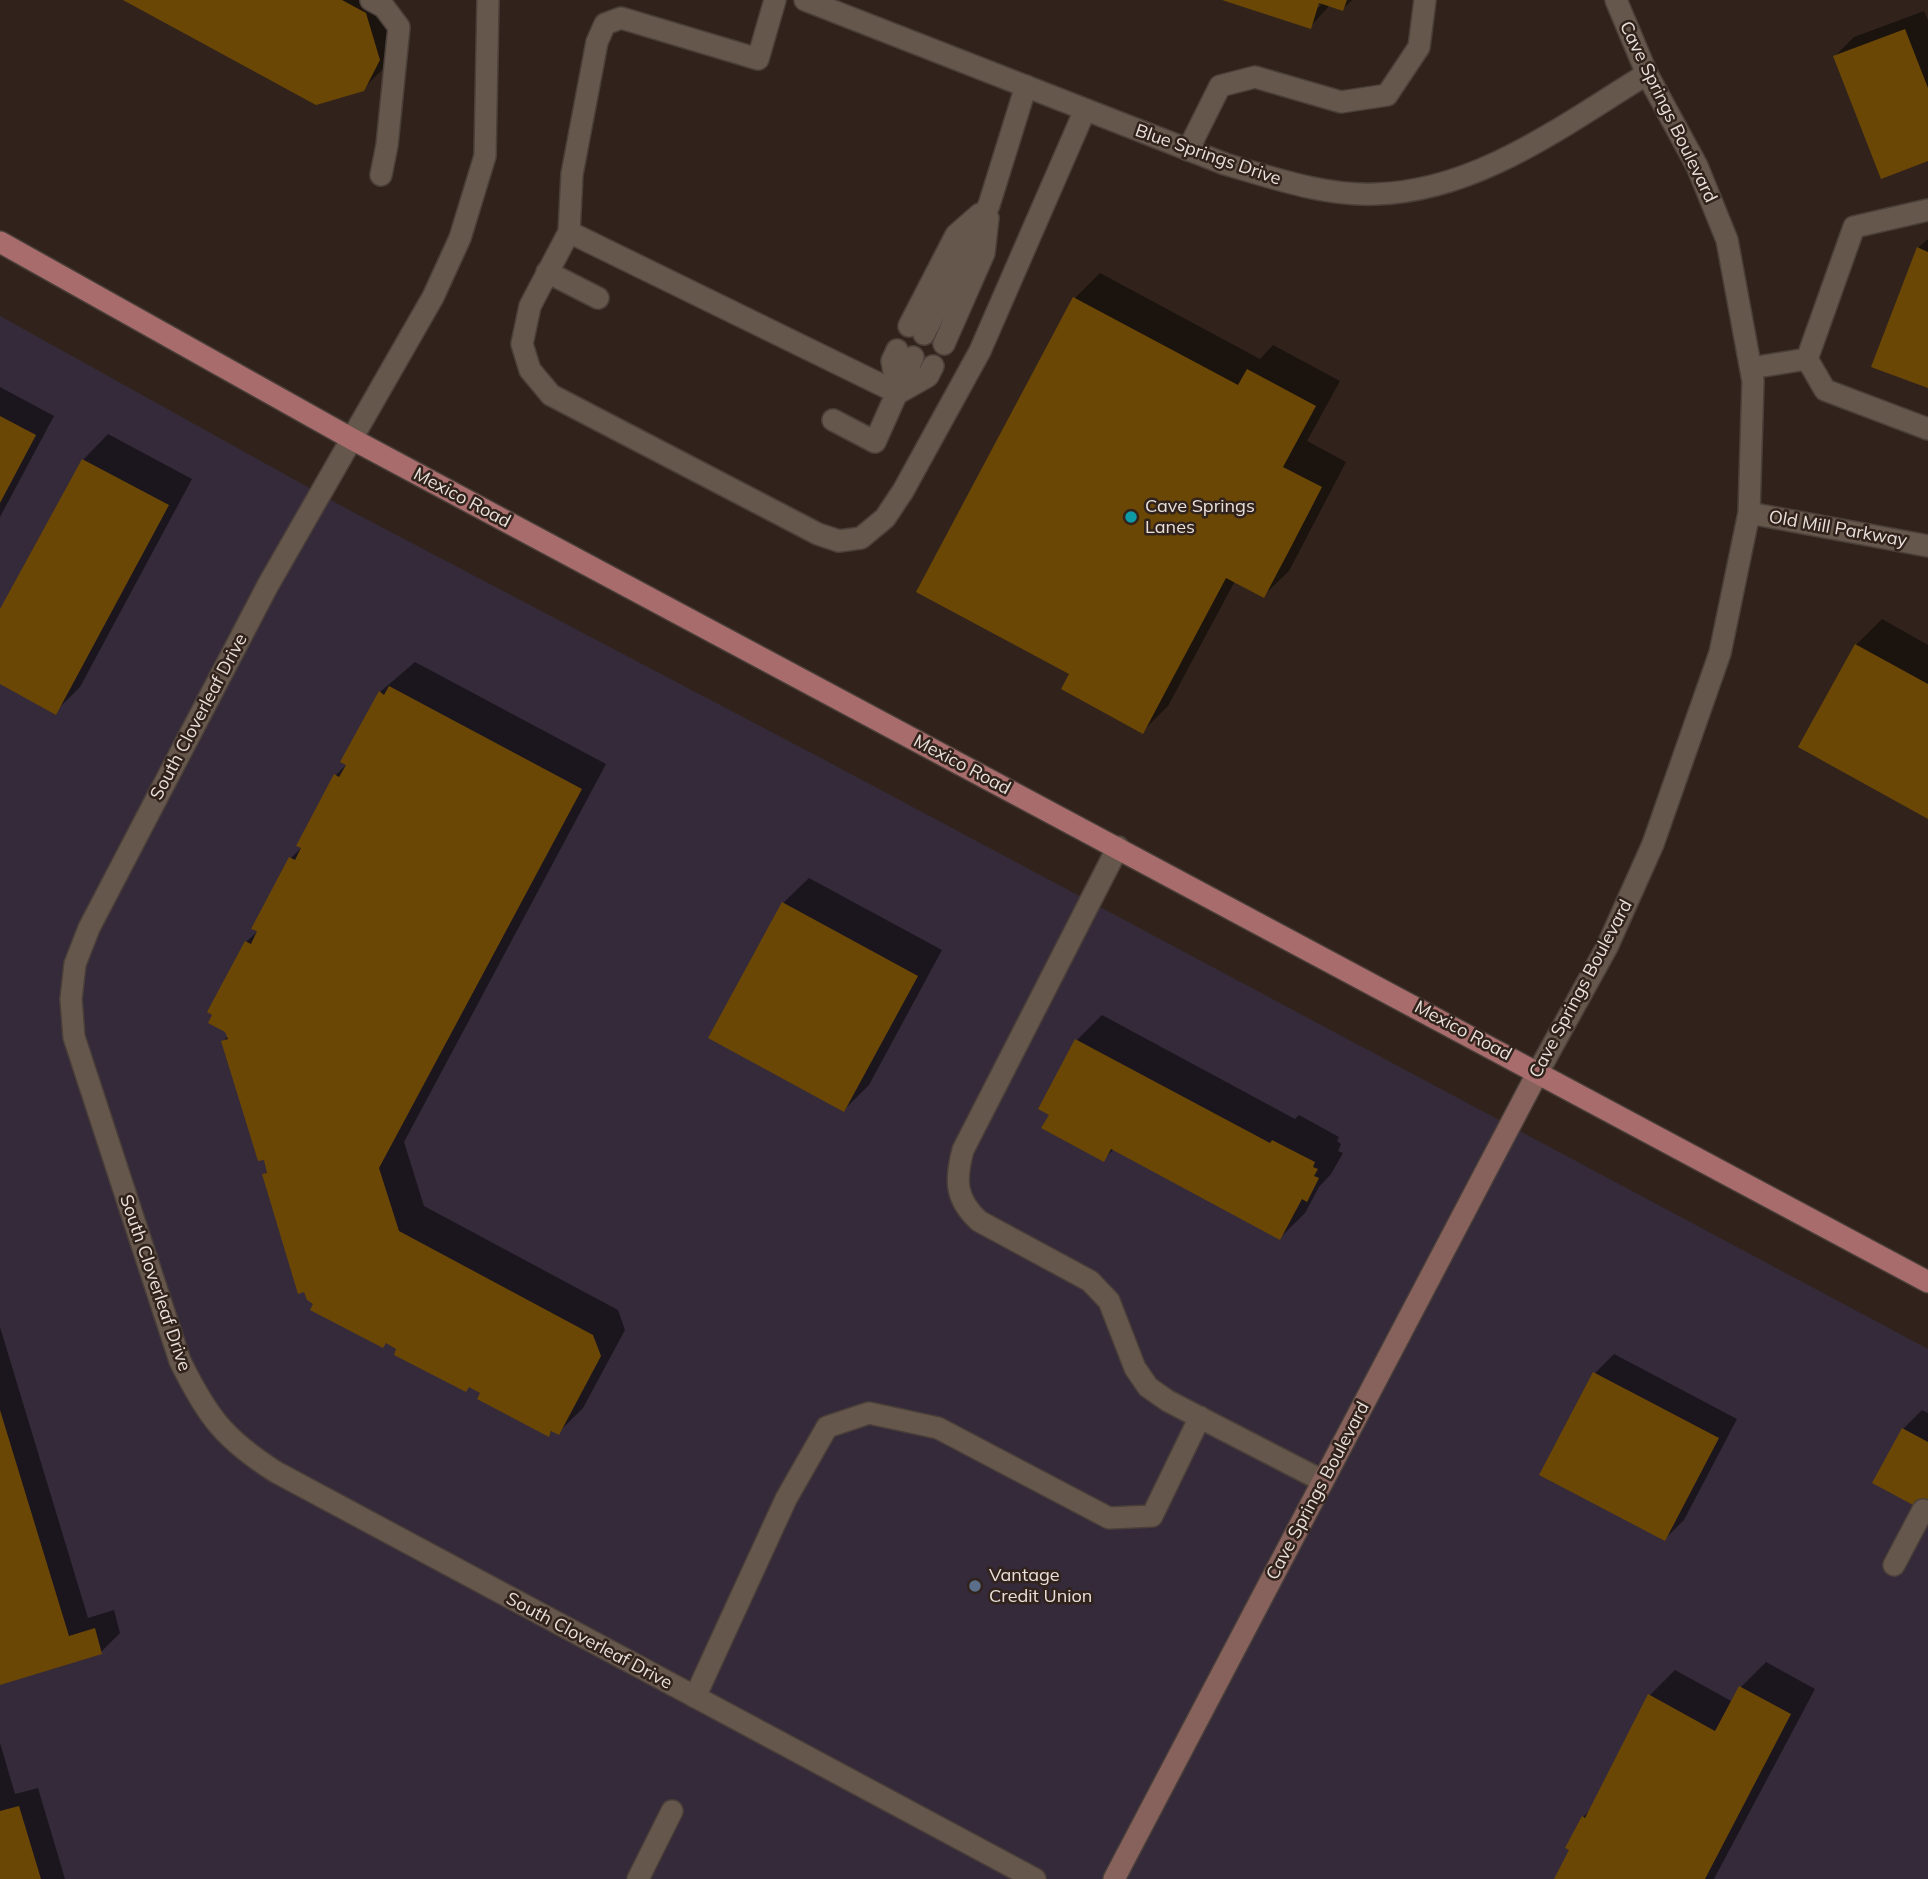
<!DOCTYPE html>
<style>
body{margin:0}
canvas{display:block;background:#31231b}
</style>
<canvas width="1928" height="1879"></canvas>
<script>
const g = document.querySelector('canvas').getContext('2d');
g.lineJoin = 'round';
function fill(path, color) { g.fillStyle = color; g.fill(path, 'evenodd'); }
function stroke(path, color, width, dash) { g.strokeStyle = color; g.lineWidth = width; g.lineCap = dash ? 'butt' : 'round'; g.setLineDash(dash || []); g.stroke(path); }
function write(font, color, halo, rows, align = 'center') {
  g.font = font + ' Mulish,sans-serif'; g.lineWidth = 5; g.setLineDash([]); g.textBaseline = 'middle'; g.strokeStyle = halo; g.fillStyle = color; for (const [text, x, y, turn = 0] of rows) {
    g.save(); g.translate(x, y); g.rotate((+turn || 0) * Math.PI / 180); g.textAlign = isNaN(turn) ? turn : align; if (halo) g.strokeText(text, 0, 0); g.fillText(text, 0, 0); g.restore();
  }
}
fill(new Path2D(`
 M0 316 349 510 819 757 1928 1349V1879H0Z`), '#342a39');
fill(new Path2D(`
 M127 0H394L405 33 389 63 363 89Z
 M1226 0H1318L1316 7H1320L1322 0H1352L1343 9 1330 5 1310 27Z
 M1924 11 1928 20V159L1835 56 1854 37Z
 M1928 239V386L1918 248Z
 M1100 273 1260 359 1273 345 1340 381 1307 441 1346 462 1289 571 1263 596 1235 581 1168 706 1143 731 1071 673 919 591 1075 298Z
 M0 387 54 416 0 517Z
 M108 434 192 479 80 687 55 712 0 682V613L83 460Z
 M1882 619 1928 645V817L1800 746 1856 645Z
 M415 662 606 764 404 1142 424 1206 618 1310 625 1330 583 1408 558 1433 553 1430 548 1435 483 1392 470 1386 466 1390 398 1348 315 1304 264 1175 269 1170 223 1042 228 1036 246 942 259 930 291 858 302 847 336 775 347 764 380 692Z
 M809 878 942 950 869 1085 844 1110 783 903Z
 M1102 1015 1295 1119 1299 1115 1339 1137 1337 1141 1341 1144 1338 1151 1343 1153 1331 1174 1319 1187 1305 1213 1280 1238 1115 1148 1103 1160 1051 1114 1077 1040Z
 M0 1327 88 1618 114 1610 120 1633 101 1652 0 1683Z
 M1614 1354 1737 1419 1684 1520 1665 1539 1595 1373Z
 M1922 1410 1928 1413V1511L1903 1429Z
 M1766 1662 1815 1689 1714 1879H1556L1572 1849 1583 1817 1592 1808 1650 1695 1675 1670 1733 1702 1741 1687Z
 M0 1743 15 1794 38 1788 65 1879H0Z`), '#0007');
fill(new Path2D(`
 M123 0H342L366 13 380 60 364 91 316 105Z
 M1222 0H1347L1343 11 1319 3 1311 29Z
 M1905 29 1928 88V161L1881 179 1833 56Z
 M1917 247 1928 252V388L1871 367Z
 M1073 297 1238 385 1247 369 1316 406 1283 467 1322 487 1291 547 1264 598 1226 578 1143 734 1061 689 1069 674 916 592Z
 M0 416 36 435 0 503Z
 M82 459 169 505 56 715 0 684V609Z
 M1855 644 1928 684V819L1798 747Z
 M389 686 582 789 379 1168 399 1231 593 1335 601 1356 559 1435 551 1431 549 1437 477 1399 480 1393 469 1387 466 1392 394 1355 396 1349 386 1343 383 1348 310 1310 313 1304 307 1300 304 1292 298 1294 262 1174 267 1173 264 1160 258 1161 221 1041 228 1039 225 1032 208 1023 212 1015 207 1012 245 941 251 944 257 931 251 929 289 857 295 860 301 848 296 846 334 774 339 777 346 765 340 762 379 691 384 695Z
 M782 902 918 976 844 1112 708 1038Z
 M1075 1039 1270 1143 1272 1140 1315 1162 1313 1167 1318 1169 1314 1176 1319 1178 1307 1202 1302 1199 1280 1240 1111 1149 1104 1162 1041 1128 1049 1115 1038 1109Z
 M1593 1372 1719 1438 1665 1541 1539 1475Z
 M0 1410 69 1636 95 1628 102 1654 0 1685Z
 M1902 1428 1928 1442V1513L1872 1483Z
 M1739 1686 1791 1714 1705 1879H1554L1569 1850 1565 1848 1582 1816 1585 1818 1648 1694 1715 1731Z
 M19 1806 41 1879H0V1811Z`), '#6b4706');
const lane = new Path2D(`
 M371 0 384 7 399 27 387 145 381 175
 M775 0 758 59 621 18 605 24 597 42 572 174 569 232 530 306 522 344 530 370 551 395 818 534 839 541 861 538 885 518 903 491 980 351 1085 110
 M1188 150 1220 86 1255 77 1341 102 1387 95 1419 47 1425 0
 M1928 210 1854 227 1807 359 1825 390 1928 429
 M569 232 898 393
 M547 272 598 298
 M909 326 956 235 980 214
 M924 334 989 205 1026 86
 M944 344 984 253 988 218
 M897 350 892 361 898 393
 M1751 368 1807 359
 M898 393 928 376 933 366
 M833 420 875 442 913 357
 M1118 847 963 1150C955 1180 955 1199 979 1221L1090 1281 1109 1301 1135 1368 1148 1387 1168 1401 1323 1481
 M1894 1565 1923 1510
 M695 1697 786 1499 827 1427 869 1413 938 1428 1109 1518 1152 1516 1200 1417
 M638 1879 672 1811`);
const street = new Path2D(`
 M488 0 485 156 460 238 433 297 268 585 89 928 75 964 71 999 74 1037 180 1361C207 1416 224 1439 276 1472L1035 1879
 M805 0 1225 164C1273 178 1325 196 1376 194 1478 191 1563 125 1647 74
 M1749 513 1928 546
 M1538 1072 1607 947 1653 844 1720 653 1749 513 1753 381 1727 240 1697 166 1647 74 1616 0`);
const secondary = new Path2D(`
 M1114 1879 1538 1072`);
const primary = new Path2D(`
 M0 242 352 439 1928 1282`);
stroke(lane, '#4a3f39', 24);
stroke(street, '#4a3f39', 24);
stroke(secondary, '#4a3f39', 24);
stroke(primary, '#4a3f39', 24);
stroke(lane, '#66574d', 21);
stroke(street, '#66574d', 21);
stroke(secondary, '#87625c', 21);
stroke(primary, '#a96c6c', 21);
for (const [x, y, r, color] of [
 [1131,517,7,"#0f9aa8"],
 [975,1586,7,"#5c6f8a"]
]) { const dot = new Path2D(); dot.arc(x, y, r, 0, 2 * Math.PI); g.fillStyle = color; g.fill(dot); stroke(dot, '#31231b', 2.5); }
write('18px', '#e9e0db', '#31231b', [
 ["Cave Springs Boulevard",1668,112,64],
 ["Blue Springs Drive",1208,155,19],
 ["Mexico Road",462,498,28],
 ["Old Mill Parkway",1838,529,10],
 ["South Cloverleaf Drive",199,717,-62],
 ["Mexico Road",962,765,28],
 ["Cave Springs Boulevard",1581,989,-62],
 ["Mexico Road",1463,1031,28],
 ["South Cloverleaf Drive",155,1283,71],
 ["Cave Springs Boulevard",1318,1491,-62],
 ["South Cloverleaf Drive",589,1641,28]
]);
write('18px', '#e9e0db', '#31231b', [
 ["Cave Springs",1145,507],
 ["Lanes",1145,528],
 ["Vantage",989,1576],
 ["Credit Union",989,1597]
], 'left');
</script>
